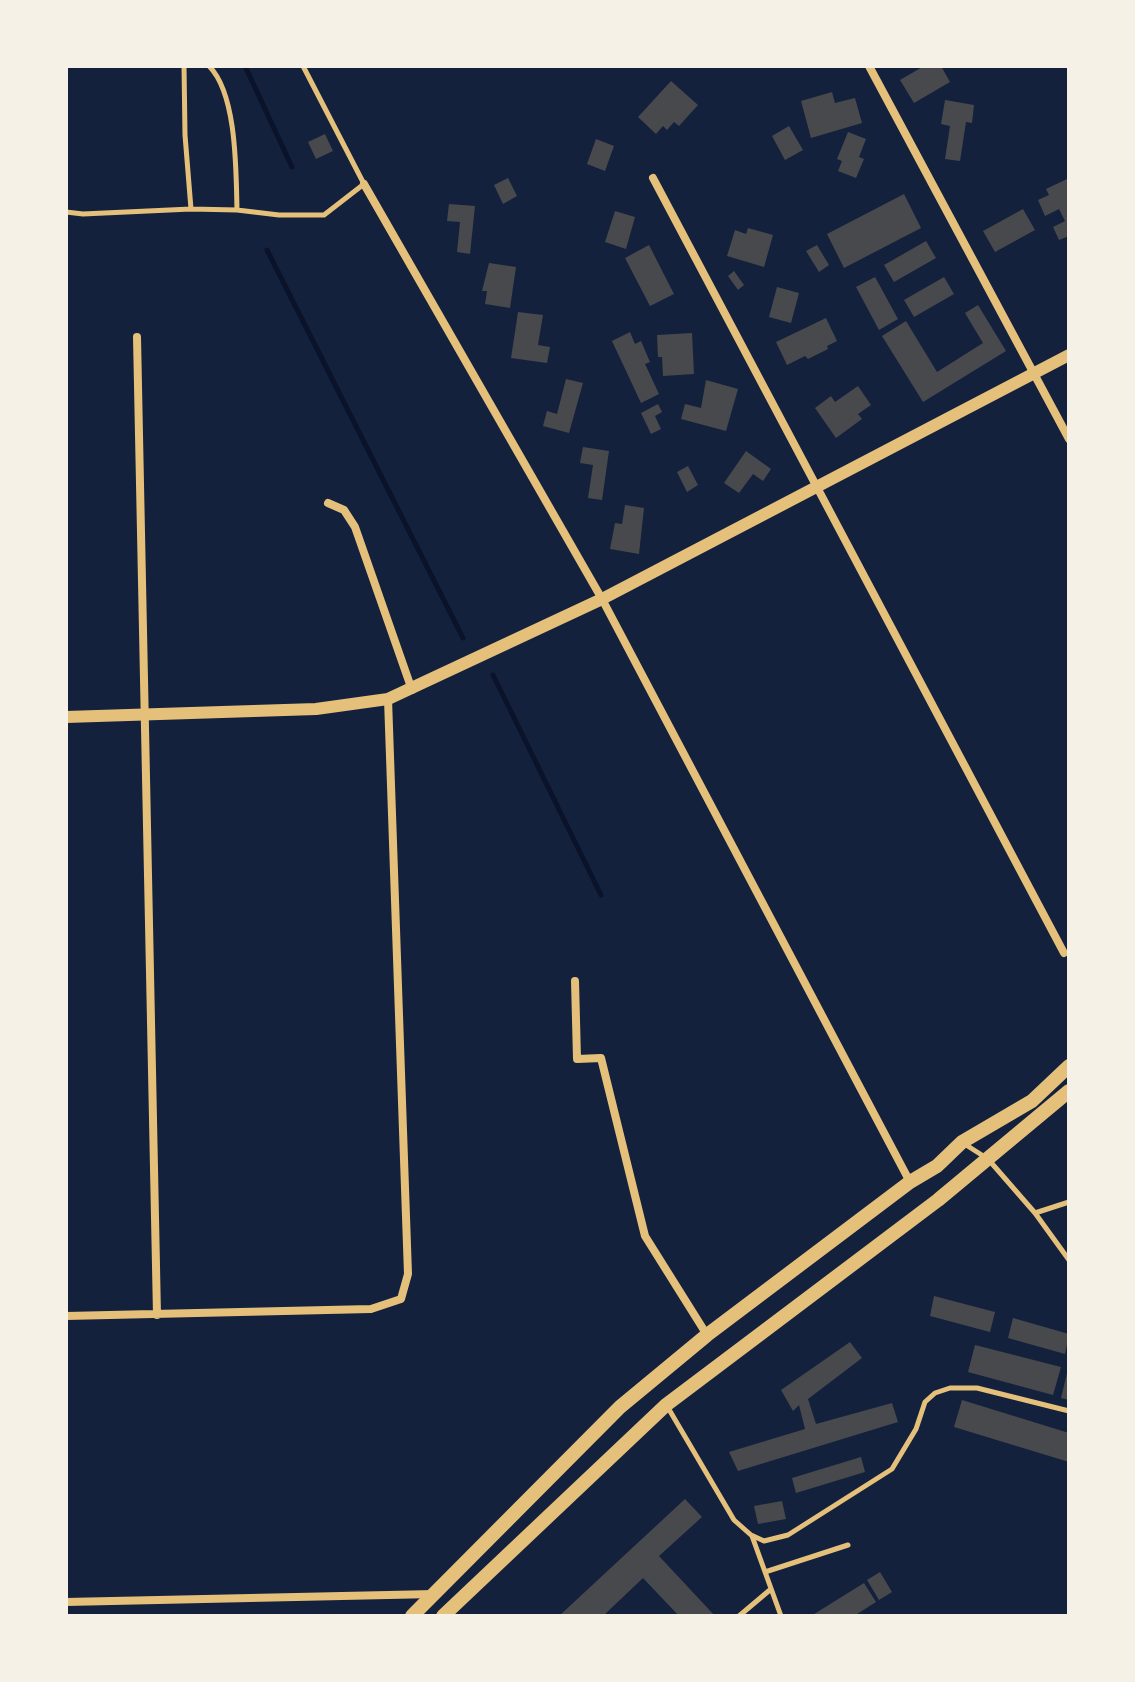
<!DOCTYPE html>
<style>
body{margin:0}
#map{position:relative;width:1135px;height:1682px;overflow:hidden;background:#14213d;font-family:"Zilla Slab",serif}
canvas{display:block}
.frame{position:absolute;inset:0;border:68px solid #f6f1e7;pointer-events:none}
</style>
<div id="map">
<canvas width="1135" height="1682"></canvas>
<div class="frame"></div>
</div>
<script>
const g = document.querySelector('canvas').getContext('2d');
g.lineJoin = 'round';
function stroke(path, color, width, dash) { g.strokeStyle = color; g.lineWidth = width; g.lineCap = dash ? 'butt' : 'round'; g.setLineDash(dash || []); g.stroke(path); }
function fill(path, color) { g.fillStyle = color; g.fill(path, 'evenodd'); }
stroke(new Path2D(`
 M245 66 292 167
 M267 250 463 638
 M493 675 601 895`), '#0b132b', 5);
fill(new Path2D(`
 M924 66H941L950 82 914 103 900 80Z
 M671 81 698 105 679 126 674 122 667 130 663 126 656 134 638 117Z
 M832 92 835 103 855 98 862 123 811 138 801 101Z
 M945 100 974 105 972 123 966 122 960 161 945 159 950 126 941 124Z
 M789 126 803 150 785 160 772 136Z
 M848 132 866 139 859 157 864 159 856 178 838 171 842 161 837 159Z
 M325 134 333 151 316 159 308 142Z
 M596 139 614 146 605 171 587 164Z
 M508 178 517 196 503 204 494 185Z
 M1067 179 1069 236 1059 240 1053 227 1065 221 1059 209 1045 216 1038 200 1049 195 1046 189Z
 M904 194 921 228 844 268 827 234Z
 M449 204 475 206 470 254 457 252 460 222 447 221Z
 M1023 209 1035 230 995 252 983 231Z
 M615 211 635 217 626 249 605 242Z
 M748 228 773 235 764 267 727 256 735 230 746 234Z
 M926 241 936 258 894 282 884 265Z
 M649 245 674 294 650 306 625 258Z
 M817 245 829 265 819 272 806 251Z
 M489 263 516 267 510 308 485 304 487 291H482Z
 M734 271 744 285 738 290 728 276Z
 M875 277 898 319 879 330 856 287Z
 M944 277 954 294 914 317 904 300Z
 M777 287 799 293 791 323 769 317Z
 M978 305 1006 351 923 402 882 336 906 321 937 372 983 343 965 313Z
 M518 312 543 315 538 345 550 347 547 363 511 358Z
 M826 318 837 341 827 346 828 349 808 359 805 356 787 365 776 342Z
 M630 332 635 344 641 341 650 362 645 364 659 394 641 403 612 341Z
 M692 333 694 374 663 376 662 357H658L657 335Z
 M566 379 583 383 569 433 543 426 547 411 557 414Z
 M706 380 738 389 726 431 681 419 685 404 701 408Z
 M858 386 871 405 858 414 862 419 836 438 815 408 831 396 835 402Z
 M658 404 662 412 655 416 661 429 651 434 641 413Z
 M583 447 609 451 602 500 588 498 593 465 580 463Z
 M746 451 771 469 763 481 753 474 739 493 724 483Z
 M688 466 698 485 687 492 677 472Z
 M625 505 644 508 639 554 610 549 615 523 622 524Z
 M934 1296 995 1312 990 1332 930 1316Z
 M1013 1318 1069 1334 1065 1354 1008 1338Z
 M850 1342 862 1358 808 1399 816 1424 892 1403 898 1422 738 1471 729 1452 805 1429 799 1405 793 1411 781 1390Z
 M975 1345 1061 1367 1053 1395 968 1372Z
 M1068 1369H1069V1400L1061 1398Z
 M962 1400 1069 1433V1462L954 1427Z
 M861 1457 865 1472 796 1493 792 1478Z
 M685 1499 702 1517 659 1556 715 1616H679L643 1578 603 1616H559Z
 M782 1501 786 1519 758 1524 754 1506Z
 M880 1572 892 1592 879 1600 867 1580Z
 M864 1583 876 1602 854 1616H811Z`), '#48494c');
stroke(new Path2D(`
 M184 66 185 135 191 209
 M209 66C237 94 236 171 237 210
 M66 212 83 214 191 209 237 210 279 215H324L364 184 303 66
 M963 1143 988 1159 1035 1213 1069 1260
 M1035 1213 1069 1202
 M667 1406 734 1520 751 1535 764 1541 788 1535 892 1469 916 1429 925 1402 935 1393 950 1388H977L1069 1411
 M752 1536 781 1616
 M765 1572 848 1545
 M739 1616 771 1589`), '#e5c07b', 5);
stroke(new Path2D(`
 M869 66 1069 439
 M653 178 1064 953
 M364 184 602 599 910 1182
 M137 337 157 1315
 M328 503 344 510 355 527 412 690
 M575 981 577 1059 601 1058 645 1236 707 1335
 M66 1316 371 1309 401 1299 408 1274 388 699
 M66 1602 434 1594`), '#e5c07b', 8);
stroke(new Path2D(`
 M66 717 316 709 388 699 602 599 1069 355`), '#e5c07b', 12);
stroke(new Path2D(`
 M412 1616 620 1407 707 1335 910 1182 937 1166 962 1142 1032 1101 1069 1066
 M443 1616 666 1405 938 1200 1069 1091`), '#e5c07b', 14);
</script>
